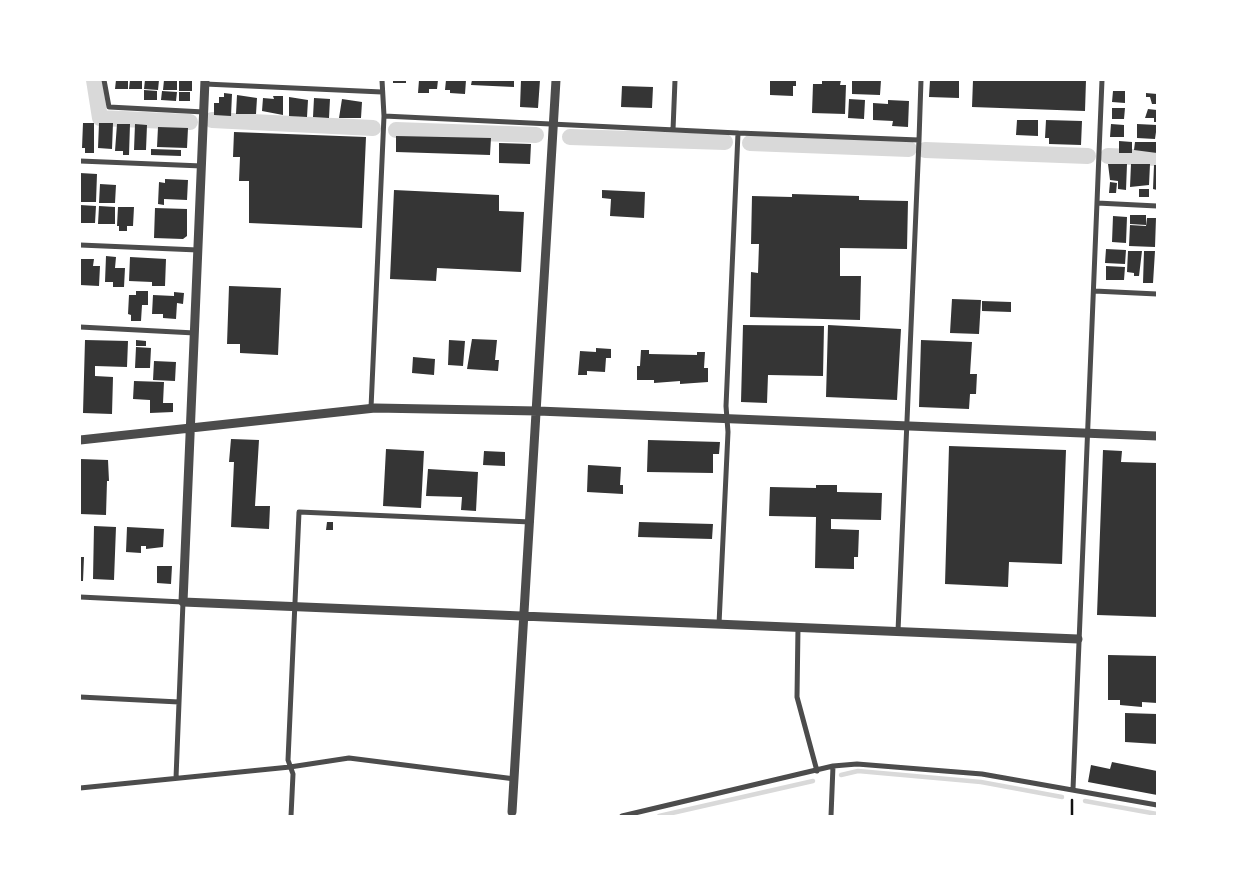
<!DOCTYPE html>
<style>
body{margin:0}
#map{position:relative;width:1237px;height:896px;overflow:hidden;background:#fff;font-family:Figtree,sans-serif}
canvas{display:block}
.frame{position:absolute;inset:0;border:81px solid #fff;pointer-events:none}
</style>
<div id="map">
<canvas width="1237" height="896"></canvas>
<div class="frame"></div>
</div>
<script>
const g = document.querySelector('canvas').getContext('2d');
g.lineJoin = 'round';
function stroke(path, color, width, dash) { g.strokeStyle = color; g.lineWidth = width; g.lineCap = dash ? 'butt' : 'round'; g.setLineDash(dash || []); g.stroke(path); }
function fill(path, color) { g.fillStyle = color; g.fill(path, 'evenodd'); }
stroke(new Path2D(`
 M841 775 858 771 981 782 1062 797
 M1085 801 1157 814
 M659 816 813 781`), '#d9d9d9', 4.5);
stroke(new Path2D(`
 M94 80 100 118 190 122
 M212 120 373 128
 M396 130 536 135
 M570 137 725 142
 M750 143 909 149
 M925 150 1088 156
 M1108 156 1157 158`), '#d9d9d9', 16);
fill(new Path2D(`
 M116 80H128V89H115Z
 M130 80H142V89H129Z
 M145 80H159L158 90 144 89Z
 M164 80H177V90H163Z
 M179 80H192V91H179Z
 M393 80H406V83H393Z
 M419 80H438L437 89H429V93H418Z
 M446 80H466L465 94 450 93V90H445Z
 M472 80H514V87L471 85Z
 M521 80H540L538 108 520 107Z
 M770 80H796V86H793V96L770 95Z
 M822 80H841L840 85H846L845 114 812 113 813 84H822Z
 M852 80H881L880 95 852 94Z
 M930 80H959V98L929 97Z
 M973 80H1086L1085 111 972 107Z
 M622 86 653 87 652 108 621 107Z
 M144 90 157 91V100H144Z
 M162 91 177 92 176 101 161 100Z
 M1113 91H1125V103L1112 102Z
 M179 92H190V101H179Z
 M224 93 232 94 231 116 214 115V103H219V97H224Z
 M1146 93 1157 94V104H1152L1150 97H1146Z
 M237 95 257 98 256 114H236Z
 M273 96H283V115L262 111 263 98 274 99Z
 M289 97 308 100 307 117 289 116Z
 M314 98 330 99 329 118 313 117Z
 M342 99 362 102 361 118H339Z
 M849 99 865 100 864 119 848 118Z
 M888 100 909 101 908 127 892 126 893 121 873 120V103L888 104Z
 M1112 108H1125L1124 119H1112Z
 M1148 109 1157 110V122H1154V118H1145Z
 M1017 120H1038V136L1016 135Z
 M1046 120 1082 121 1081 145 1049 144V138H1045Z
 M83 123H94V153H85V148H82Z
 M99 123H113L112 149 98 148Z
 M117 124H130L129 155H123V151H115Z
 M135 124 147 125 146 150H134Z
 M1111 124 1124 125V137H1110Z
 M1137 124 1157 125 1155 139 1137 138Z
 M158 127 188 128 187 148 157 147Z
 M234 132 366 137 362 228 249 223V181H239L240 157H233Z
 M396 136 491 138 490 155 396 152Z
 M1119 141 1132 142V153H1119Z
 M1135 142H1157V153L1134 150Z
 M499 143 531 144 530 164 499 163Z
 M151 149 181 150V156L151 155Z
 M1108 164H1127L1126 190 1118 189V181L1110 180Z
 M1131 164H1150L1149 185 1130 187Z
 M1154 165H1157V190L1153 189Z
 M80 173 97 174 96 202H80Z
 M165 179 188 180 187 200 164 199V205L158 204 159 182 165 183Z
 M1110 182 1117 183 1116 193H1109Z
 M100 184 116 185 115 203H99Z
 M1139 189H1149V197H1139Z
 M394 190 499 195V211L524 212 521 272 437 268 436 281 390 279Z
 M602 190 645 192 644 218 610 216 611 199 602 198Z
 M792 194 859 196V200L908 201 907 249 840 248V276H861L860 320 750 317 751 272 758 273 759 244H751L752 196 792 197Z
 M80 205 96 206 95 223H80Z
 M99 206 115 207V224H98Z
 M118 207H134L133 226H127V231H119V226H117Z
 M155 208 187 209V236L183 239 154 238Z
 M1130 215H1146V225L1130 224Z
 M1113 216 1127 217 1126 243 1112 242Z
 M1147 218H1156L1155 247 1129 246 1130 225 1146 226Z
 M1106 249 1126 250 1125 264 1105 263Z
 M1128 251H1142L1139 276H1134V273L1127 272Z
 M1144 251H1155L1153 283H1143Z
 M106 256 116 257 115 268H125L124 287H113V282H105Z
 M130 257 166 259 165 286H152V282L129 281Z
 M80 259H94L93 266H100L99 286 80 285Z
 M1106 266 1125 267 1124 280H1106Z
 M229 286 281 288 278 355 240 353V344H227Z
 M136 291H148V305H142L141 321H131V315L128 314 129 295H136Z
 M174 292 184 293 183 304 177 303 176 319 163 318V314H152L153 295 174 296Z
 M952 299 981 300 979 334 950 333Z
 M982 301 1011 302V312L982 311Z
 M743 325 824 326 823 376 768 375 767 403 741 402Z
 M828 325 901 329 897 400 826 397Z
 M472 339 497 340 495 360H499L498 371 467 369Z
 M85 340 128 341 127 367 95 366V376L113 377 112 414 83 413Z
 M136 340 146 341V346H136Z
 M449 340 465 341 463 366 448 365Z
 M921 340 972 342 970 374H977L976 394H970L969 409 919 407Z
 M136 347 151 348 150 368H135Z
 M596 348 611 349V358H606L605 372 587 371V375H578L580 351 596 352Z
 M641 350H649V354L697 355V352H705L704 368H708V382L680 384V381L654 383V380H637V366H640Z
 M413 357 435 359 434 375 412 373Z
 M154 361 176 362 175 381 153 380Z
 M134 381 164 382 163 403H173V412L150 413V400L133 399Z
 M231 439 259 440 255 506H270L269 529 231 527 234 462H229Z
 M648 440 720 442 719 454H713V473L647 472Z
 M949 446 1066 450 1062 564 1009 562 1008 587 945 584Z
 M386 449 424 451 421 508 383 506Z
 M1103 450 1122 451 1121 462 1157 463V617L1097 615Z
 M484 451 505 452V466L483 465Z
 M80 459 108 460 109 481H107L106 515 80 514Z
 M588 465 621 467 620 485H623V494L587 492Z
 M428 469 478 472 476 511 461 510 462 497 426 496Z
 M816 485H837V492L882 493 881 520 831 519V529L859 530 858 557H854V569L815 568 816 517 769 516 770 487 816 488Z
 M327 522H333V530H326Z
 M639 522 713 524 712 539 638 537Z
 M94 526 116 527 114 580 93 579Z
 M127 527 164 529 163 547 146 549V546H141V553L126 552Z
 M80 557H84L83 581H80Z
 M157 566H172L171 584 157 583Z
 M1108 655 1157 656V703L1142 702V707L1120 705V700H1108Z
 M1125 713 1157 714V744L1125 742Z
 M1112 762 1157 771V795L1088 782 1091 765 1110 769Z`), '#353535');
stroke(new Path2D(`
 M1072 816V800`), '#111', 2.5);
stroke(new Path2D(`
 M104 80 109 107 204 112
 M382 80 384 116
 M205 84 382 92
 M673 130 675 80
 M738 133 919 140 921 80
 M80 161 202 166
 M1097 203 1157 206
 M80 245 198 250
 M1094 291 1157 294
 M80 327 195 333
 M371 408 384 116 738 133 726 406 728 432 719 624
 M80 597 183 602 176 778
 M798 627 797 697 817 771
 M898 631 919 140
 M80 697 179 702
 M80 788 290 767 349 758 515 779
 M1073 789 1102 80
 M291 816 293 774 288 760 299 512 531 522
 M622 816 833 766 857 764 982 774 1157 805
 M831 816 833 766`), '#4c4c4c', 5);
stroke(new Path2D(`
 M205 80 183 602 1078 639
 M80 440 375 408 538 411 1157 436
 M512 812 556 80`), '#4c4c4c', 9);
</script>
